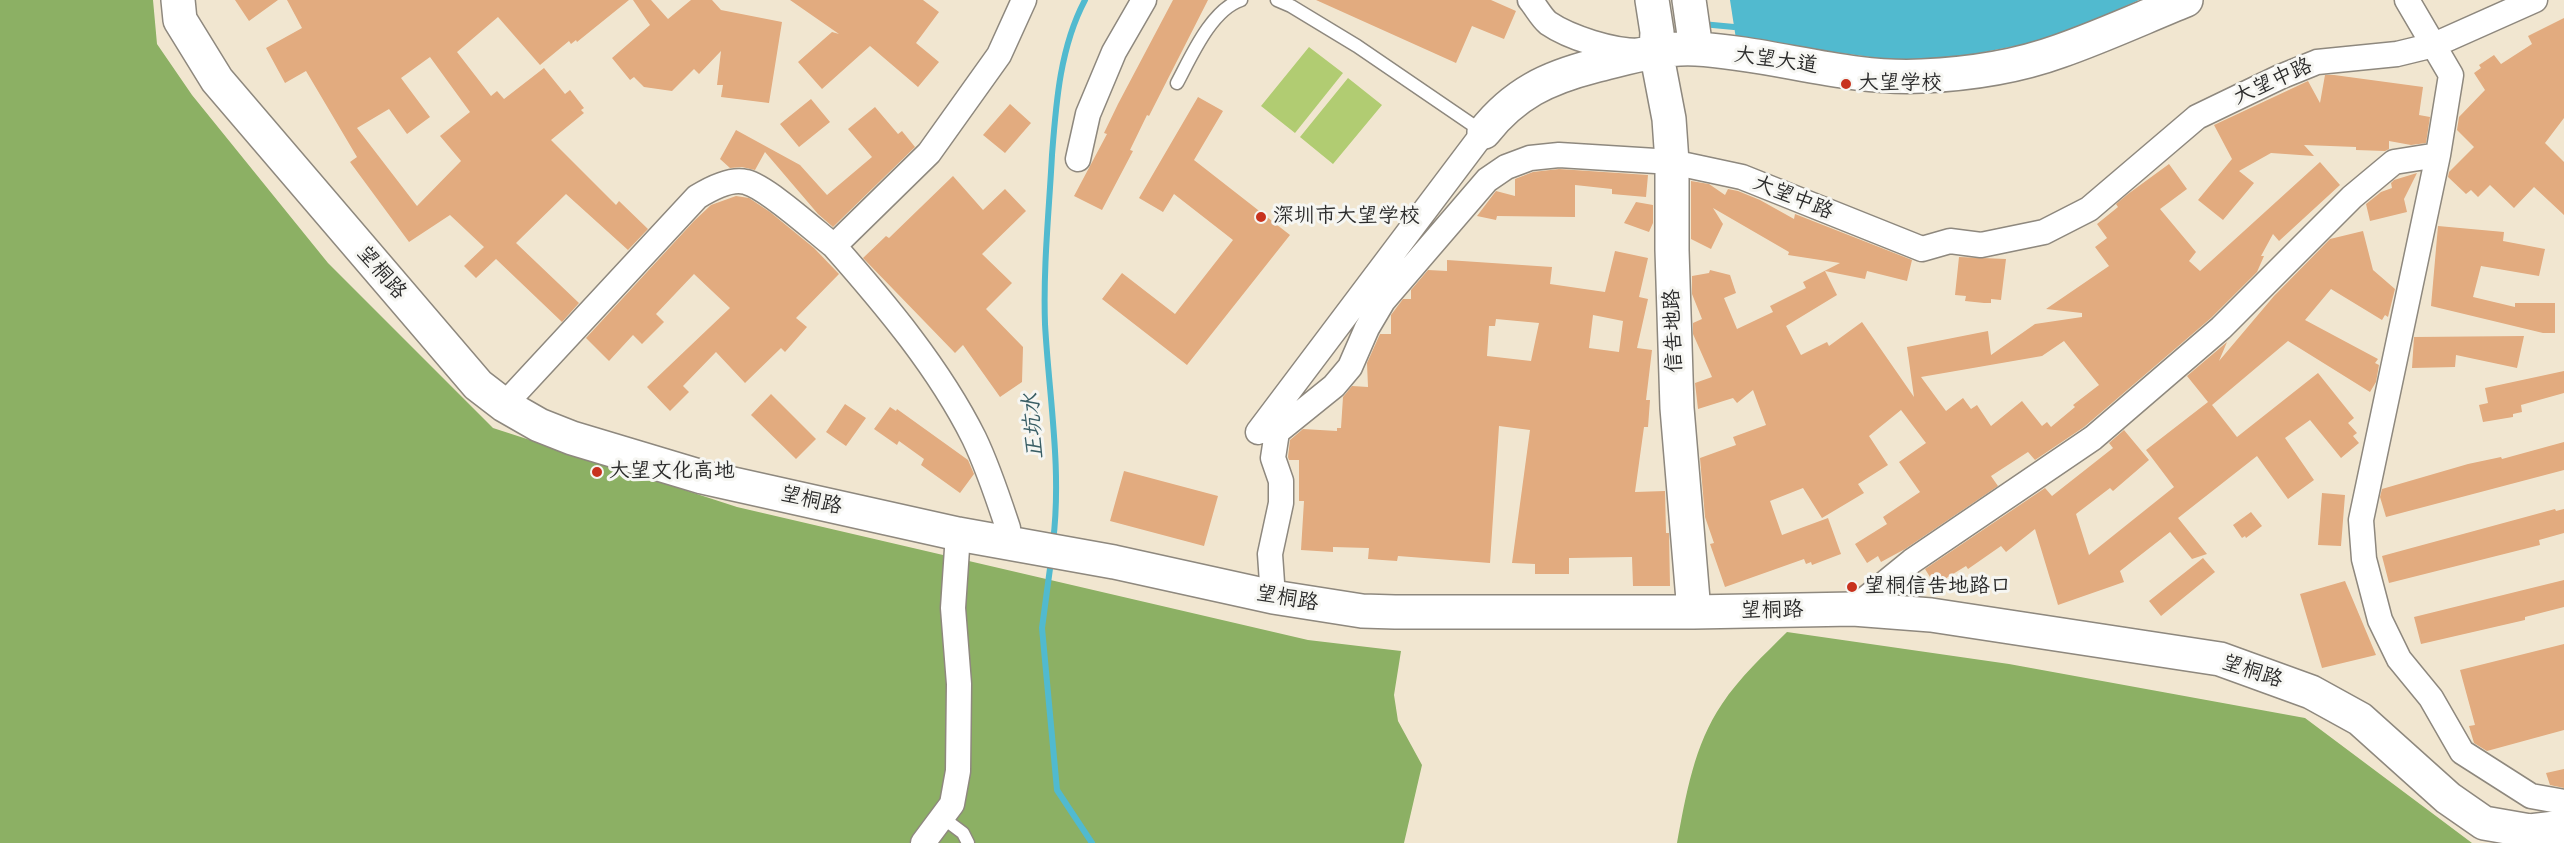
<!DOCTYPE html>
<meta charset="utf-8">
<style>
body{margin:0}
canvas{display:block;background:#f1e6d0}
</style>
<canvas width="2564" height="843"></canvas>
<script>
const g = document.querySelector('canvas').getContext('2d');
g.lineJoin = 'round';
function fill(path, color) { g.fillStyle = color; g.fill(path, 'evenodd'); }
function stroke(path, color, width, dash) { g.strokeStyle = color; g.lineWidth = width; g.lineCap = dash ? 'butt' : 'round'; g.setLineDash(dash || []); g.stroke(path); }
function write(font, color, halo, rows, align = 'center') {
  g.font = font + ' Pangolin,"LXGW WenKai TC",sans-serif'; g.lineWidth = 6; g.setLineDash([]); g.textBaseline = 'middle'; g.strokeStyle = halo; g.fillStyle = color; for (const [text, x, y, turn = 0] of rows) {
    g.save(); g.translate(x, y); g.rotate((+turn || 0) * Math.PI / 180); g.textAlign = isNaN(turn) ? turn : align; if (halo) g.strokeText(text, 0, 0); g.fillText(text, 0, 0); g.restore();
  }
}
fill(new Path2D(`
 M1309 47 1343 73 1295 133 1261 106Z
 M1348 78 1382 105 1333 164 1300 137Z`), '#b1cc72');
fill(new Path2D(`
 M0 0H153L157 44 192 95 328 263 493 428 737 507 1308 640 1401 651 1394 695 1398 721 1422 765 1404 843H0Z
 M1787 632 2009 664 2305 718 2472 843H1677C1686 795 1694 745 1722 704 1739 678 1765 654 1787 632Z`), '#8cb064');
fill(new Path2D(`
 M1730 0H2139L2056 38 1923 64 1736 39Z`), '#51bacf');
stroke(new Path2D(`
 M1702 24 1734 27
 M1053 542C1062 469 1049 397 1045 324 1043 268 1049 211 1052 155 1056 103 1060 47 1085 0
 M1051 561 1042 628 1057 790 1092 843`), '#51bacf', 6);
fill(new Path2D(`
 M235 0H278L249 21Z
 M287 0H629L577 42 576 40 571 44 569 41 540 65 498 17 457 52 491 96 497 91 504 99 544 68 565 94 570 90 584 108 581 110 584 113 551 140 616 205 619 201 648 229 628 250 566 194 516 243 579 303 562 322 496 259 476 278 464 266 484 247 450 215 409 242 350 162 357 157 306 71 285 83 266 48 302 28ZM430 57 470 112 440 136 461 161 417 206 357 128 389 109 407 134 430 117 401 78Z
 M633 0H651L668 19 691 0H712L721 10 782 22 769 103 721 97 723 85H717L721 51 699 74 694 69 672 91 644 87 634 77 630 80 612 58 650 25Z
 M790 0H923L939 12 916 43 939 62 918 87 870 46 822 89 798 62 832 32 839 34Z
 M1173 0H1208L1149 116 1147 115 1130 150 1133 151 1102 210 1074 196 1107 134 1104 133 1118 104Z
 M1316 0H1491L1516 11 1504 39 1472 26 1456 63Z
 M2564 18V118L2545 143 2564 162V215L2534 187 2514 208 2490 185 2478 197 2471 190 2466 194 2448 177 2449 172 2474 147 2457 130 2459 117 2485 90 2474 73 2481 68 2479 65 2494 55 2501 64 2532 44 2528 36Z
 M2325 75H2334L2423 87 2419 115 2430 117 2426 143 2411 145 2389 141V149L2385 151 2356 150V147L2304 145 2314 156 2271 153 2239 171 2254 183 2223 220 2198 200 2232 159 2214 125 2308 81 2320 103Z
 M1198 97 1223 111 1194 160 1290 235 1187 365 1102 299 1122 273 1175 314 1233 240 1174 194 1163 212 1139 198Z
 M811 99 830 122 799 147 780 124Z
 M1010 104 1031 123 1005 153 983 135Z
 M875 107 898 134 902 131 915 147 833 227 818 214 765 152 755 170 742 167 730 168 720 159 736 130 800 165 827 195 872 157 848 129Z
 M2320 162 2340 185 2279 241 2273 234 2261 256H2264L2257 272 2211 318 2084 427 2035 460 2028 452 1991 476 1998 486 1905 549 1881 562 1878 556 1867 563 1855 544 1887 524 1883 517 1920 492 1899 462 1926 443 1901 410 1869 436 1888 465 1858 484 1864 493 1822 518 1803 488 1770 501 1782 535 1828 518 1841 554 1812 565 1811 562 1806 564 1804 559 1725 587 1710 544 1714 543 1705 517 1700 458 1736 445 1733 437 1766 425 1753 390 1737 403 1733 398 1698 409 1695 383 1712 377 1693 334V323L1702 319 1692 294V276L1709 273 1710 270 1730 275 1736 293 1724 298 1737 329 1773 312 1770 306 1806 288 1803 282 1840 263 1788 255 1789 252 1713 208 1723 224 1711 249 1691 239V181L1709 184 1725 195 1728 189 1738 191 1760 200 1794 219 1795 214 1912 260 1907 281 1867 271 1865 279 1825 271 1837 295 1786 326 1801 355 1827 342 1829 346 1862 322 1914 397 1907 347 1988 331 1991 355 2035 324 2082 317V313L2046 309 2109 266 2095 247 2107 238 2097 224 2118 207 2116 204 2128 194 2169 164 2187 189 2160 209 2196 252 2189 261 2200 271ZM2064 341 2099 385 2073 405 2075 407 2051 427 2047 422 2042 426 2022 401 1991 426 1977 405 1971 409 1963 398 1946 411 1921 377 2042 356Z
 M1559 169 1648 175 1646 197 1612 194V189L1575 185V217L1497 216 1496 220 1477 216 1496 191 1515 196V179L1533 172Z
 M2417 173 2404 199 2407 212 2370 221 2366 204 2381 192 2392 188 2391 183 2394 180Z
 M953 176 983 210 1005 189 1026 211 982 254 1012 283 986 309 1023 347 1022 382 1000 397 963 345 955 353 863 258 886 236 889 238Z
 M736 196 749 198 770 212 814 248 839 274 796 318 807 327 785 352 781 348 745 383 716 352 683 386 689 392 670 411 647 387 730 308 694 274 656 314 664 322 642 344 633 335 609 361 586 338 694 221 711 205Z
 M1636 202 1653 205V223L1649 232 1624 223Z
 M2438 226 2504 232 2503 241 2545 249 2539 276 2481 266 2473 297 2515 307V303H2555V333H2543L2431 306Z
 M2363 231 2373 270 2395 289 2388 317 2385 315 2382 320 2331 289 2305 320 2378 359 2375 363 2379 365 2376 382 2370 392 2288 341 2212 405 2237 437 2318 373 2354 418 2348 423 2357 433 2353 436 2359 443 2341 458 2310 420 2285 438 2314 480 2288 499 2257 456 2178 518 2207 554 2192 559 2170 532 2120 571 2124 582 2058 605 2035 529 2006 552 2001 546 1968 569 1966 566 1935 585 1925 569 2045 488 2052 496 2113 448 2109 443 2124 430 2149 460 2113 491 2110 488 2076 514 2089 555 2174 487 2146 450 2208 402 2187 376 2227 342 2219 361 2274 296 2330 239Z
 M1615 251 1648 258 1639 297 1648 299 1637 348 1652 350 1646 400H1650L1648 427H1644L1635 492 1665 491 1666 533H1669L1670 586H1633L1632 557 1569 558V574H1535V564L1512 563 1530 430 1499 426 1490 563 1398 556 1397 561 1368 559 1369 548 1333 547V552L1301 550 1304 501H1299V460H1289L1288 457 1290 440 1303 429 1337 431V428H1341L1343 397 1352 386 1368 387 1367 363 1380 334H1391V315L1403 299H1411V290L1428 270 1447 271V260L1552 267 1550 284 1605 292ZM1593 315 1623 321 1619 352 1589 348ZM1496 319 1539 323 1531 361 1487 356 1489 326H1495Z
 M1959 257 2006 259 2001 300 1991 299V303H1984L1965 301 1966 296 1955 295Z
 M2524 336 2517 368 2456 355 2455 367 2412 368 2414 337Z
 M2564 371V393L2521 405 2522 412 2513 414V417L2483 422 2479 405 2488 403 2485 388Z
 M771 394 816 439 796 459 751 415Z
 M845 404 866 418 846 446 826 432Z
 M890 407 896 411 897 409 968 460 974 474 960 493 921 465 924 459 899 441 897 445 874 429Z
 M2564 442V470L2386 517 2380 497 2382 489 2468 464 2501 457 2502 459Z
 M1124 471 1218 496 1204 546 1110 521Z
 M2322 493 2345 495 2341 546 2318 545Z
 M2555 509 2556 511 2564 509V533L2539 540 2540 545 2389 583 2382 556Z
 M2251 512 2262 526 2246 538 2245 536 2242 538 2233 525Z
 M2203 558 2215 572 2161 616 2149 601Z
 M2564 580V607L2525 617V620L2421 644 2414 617Z
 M2345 581 2376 655 2322 668 2300 594Z
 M2564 644V730L2487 751 2474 743 2469 726 2475 725 2460 670Z
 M2564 769V788L2550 785 2546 773Z`), '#e2ab7f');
const lane = new Path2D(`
 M1277 0 1291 6 1357 46 1483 132
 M1177 83C1191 57 1211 10 1241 0
 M943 818 963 833 968 843`);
const street = new Path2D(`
 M1530 0C1536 7 1541 17 1548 23 1570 38 1613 51 1639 51
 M2407 0 2451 75 2438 155 2361 520 2364 559 2380 620 2399 659 2431 698 2462 752 2531 796 2564 802
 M1078 159 1088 114 1114 52 1144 0
 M504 405 697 197C710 189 731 178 746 182 767 187 816 232 834 246
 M1258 432 1484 132
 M1004 542 1008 528C998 498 988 467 974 438 939 368 886 305 834 246L929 153 999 55 1024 0
 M1273 597 1270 554 1281 503V481L1273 458 1277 432 1334 386 1350 367 1367 328 1383 301 1487 180 1506 167 1530 158 1559 155 1672 162 1742 177 1922 249 1950 241 1981 245 2044 232 2089 209 2197 117 2280 77 2317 62 2397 54 2434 45 2535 0
 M1853 609 1912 561 2093 438 2221 328 2352 197 2394 162 2438 155
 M923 843 952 804 958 771 959 684 953 608 958 534`);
const secondary = new Path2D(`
 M178 0 180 20 217 80 478 385 504 405 539 425 572 438 702 477 958 534 1114 562 1273 597 1362 611 1395 612H1694L1853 609 1931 615 2220 659 2311 692 2360 719 2448 798 2484 823 2530 831 2564 827
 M1652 0 1657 32 1656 51 1669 119 1672 162V250L1677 408 1694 612
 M1689 0 1696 49
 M1484 132C1514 94 1547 78 1594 66 1628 58 1661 47 1696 49 1772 53 1846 80 1922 76 1968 74 2016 67 2060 51 2103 36 2144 17 2186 0`);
stroke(lane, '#8e887e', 15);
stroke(street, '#8e887e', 27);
stroke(secondary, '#8e887e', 36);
stroke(lane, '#fff', 12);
stroke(street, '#fff', 24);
stroke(secondary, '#fff', 33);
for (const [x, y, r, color] of [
 [1846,84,6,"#c8321e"],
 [1261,217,6,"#c8321e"],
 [597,472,6,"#c8321e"],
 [1852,587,6,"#c8321e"]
]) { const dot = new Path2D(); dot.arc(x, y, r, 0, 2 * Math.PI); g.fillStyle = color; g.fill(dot); stroke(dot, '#f6f6f2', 2); }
write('21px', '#2b2b2b', '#f6f6f2', [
 ["大望大道",1776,61,8],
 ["大望中路",2273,82,-24],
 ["大望中路",1793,198,22],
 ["望桐路",381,273,49],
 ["信告地路",1674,331,-92],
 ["望桐路",811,501,13],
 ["望桐路",1287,599,10],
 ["望桐路",1772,611,-1],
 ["望桐路",2252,672,18]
]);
write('21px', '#2b2b2b', '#f6f6f2', [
 ["大望学校",1858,84],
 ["深圳市大望学校",1273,217],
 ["大望文化高地",609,472],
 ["望桐信告地路口",1864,587]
], 'left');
write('italic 22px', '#385d64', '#f6f6f2', [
 ["正坑水",1034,426,-94]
]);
</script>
